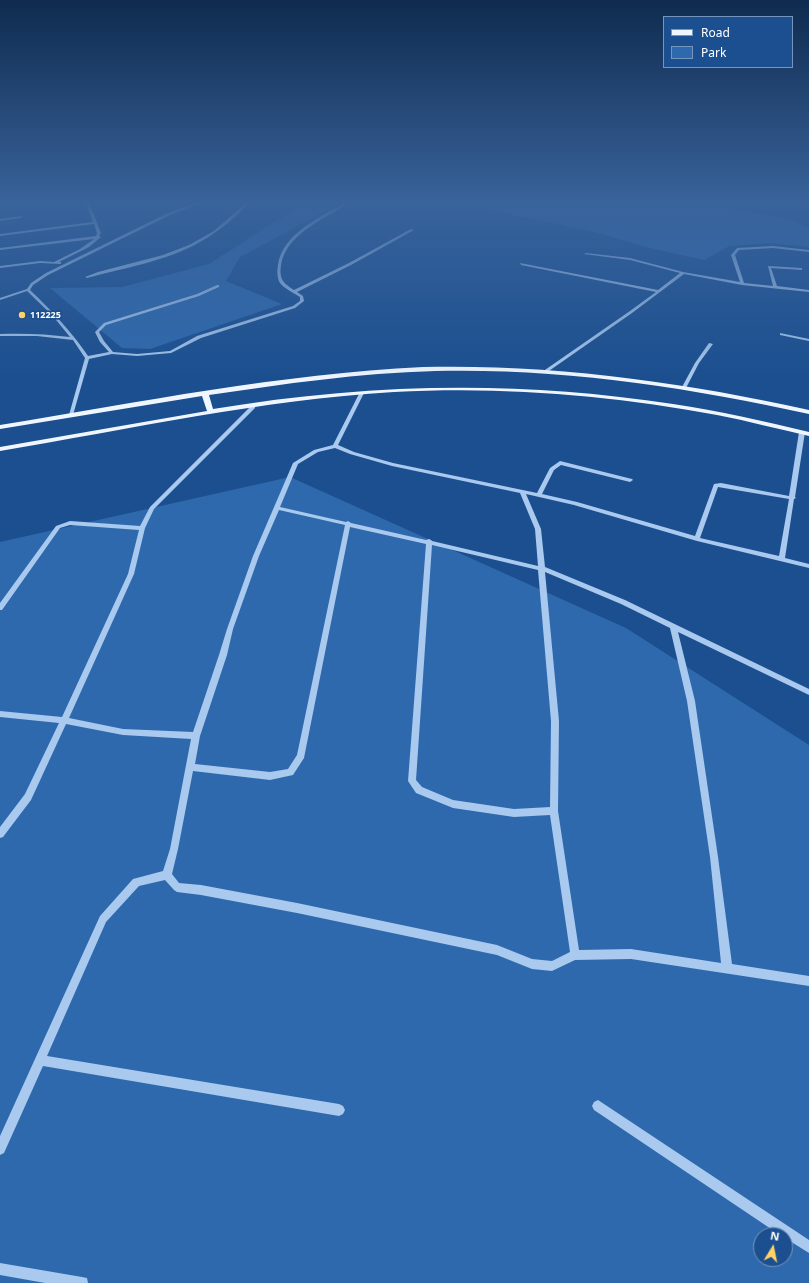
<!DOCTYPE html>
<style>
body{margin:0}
#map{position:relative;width:809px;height:1283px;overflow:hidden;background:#1b4f8f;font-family:"Noto Sans",sans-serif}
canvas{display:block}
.legend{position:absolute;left:663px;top:16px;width:130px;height:52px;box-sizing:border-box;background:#1b4f8f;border:1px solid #7695bc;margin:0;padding:5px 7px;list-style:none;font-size:12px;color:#fff}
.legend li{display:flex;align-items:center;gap:8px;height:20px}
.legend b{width:20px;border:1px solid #7695bc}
.north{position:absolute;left:753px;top:1227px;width:40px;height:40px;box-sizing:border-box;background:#1b4f8f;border:1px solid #7695bc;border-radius:50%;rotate:10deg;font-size:11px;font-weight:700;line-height:16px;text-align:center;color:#fff}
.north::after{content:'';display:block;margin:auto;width:14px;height:18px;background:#ffd166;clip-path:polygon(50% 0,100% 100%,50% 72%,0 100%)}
</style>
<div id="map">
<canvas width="809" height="1283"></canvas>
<ul class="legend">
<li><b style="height:5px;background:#f0f6ff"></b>Road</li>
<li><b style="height:11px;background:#2e69ad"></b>Park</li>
</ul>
<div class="north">N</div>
</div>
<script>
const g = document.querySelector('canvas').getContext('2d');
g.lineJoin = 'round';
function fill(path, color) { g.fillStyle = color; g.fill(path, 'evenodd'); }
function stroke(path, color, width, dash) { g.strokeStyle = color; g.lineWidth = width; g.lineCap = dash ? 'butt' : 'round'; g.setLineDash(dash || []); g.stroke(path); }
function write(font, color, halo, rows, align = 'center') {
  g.font = font + ' "Noto Sans",sans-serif'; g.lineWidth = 3.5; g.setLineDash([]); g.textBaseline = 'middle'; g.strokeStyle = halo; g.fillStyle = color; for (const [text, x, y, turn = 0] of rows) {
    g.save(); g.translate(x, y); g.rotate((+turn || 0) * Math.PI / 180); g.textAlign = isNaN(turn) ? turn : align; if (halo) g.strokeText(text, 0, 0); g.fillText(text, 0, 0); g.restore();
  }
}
fill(new Path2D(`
 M309 200H346L240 257 226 281 282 304 150 349 122 348 50 288 122 287 209 264Z
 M461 200H685L791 220 809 228V247L770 243 729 246 704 260 650 248 595 232 516 216Z
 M290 477 626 628 809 745V1283H0V542ZM761 1235H785V1259H761Z`), '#2e69ad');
fill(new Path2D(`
 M85 200H88L101 233 99 236 101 237 89 247 59 262H61V264L40 263 0 268V266L40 261 54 262 80 249 94 239 0 250V248L96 236 97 233 94 224 0 236V234L93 222Z
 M205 200H209L170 215 48 275 33 285 30 290C52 311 71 331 88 356L109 352 100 342 95 332 104 323 197 294 217 285H219V287L199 296 106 325 99 332 104 341 113 352 137 354 170 351 197 336 293 306 300 301V297C294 293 285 289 280 283 277 278 277 271 278 265 282 233 325 214 351 200H354C330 217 286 232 281 265 279 279 283 283 294 290L349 263 411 229 414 230 351 265 297 292 303 296 304 301 295 308 201 338 171 353 137 356 112 354 89 359 73 415 69 416V415L85 358 73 340 37 336H0V334C24 333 47 334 70 337L52 315 27 291 0 300V298L27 289 31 283 46 273 168 213Z
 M249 200H252C237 216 220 231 200 242 167 261 124 268 87 278L85 277 98 272 163 255 189 245 214 231Z
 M22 216 21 218 0 221V219Z
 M773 246 809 250V252L773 248 739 250 735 255 744 283 773 286 768 266 801 268H802V270L771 268 777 286 809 290V292L742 285 684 274 632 313 546 373 542 372 630 311 656 292 521 265 520 263 658 290 680 273 630 260 584 254 586 253 630 258 683 272 740 282 731 255 737 248Z
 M780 333 809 339V341L780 335Z
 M709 343 713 344 699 363 686 388H682V387L695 363Z
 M360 392 364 393 338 445 354 452 393 463 537 493 550 468 560 461 632 479 633 480 630 482 561 465 554 470 542 494 577 502 695 536 714 484 721 483 789 496 799 432 804 431 805 432 795 497 796 498 794 499 785 558 809 564V568L697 541 574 505 526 494 541 529 545 567 625 600 809 689V695L678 632 695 701 718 857 732 964 809 976V986L631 959 575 960 552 971 532 969 497 955 297 913 201 895 177 892 174 890 165 880 139 886 106 922 47 1056 339 1104 343 1106 345 1110 343 1114 339 1116 43 1066 4 1153 0 1155V1136L100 916 133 879 163 871 170 849 191 739 123 735 66 724 31 800 3 837 0 838V827L25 794 59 723 0 717V711L62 717 128 574 139 530 70 525 60 528 2 610H0V603L56 526 70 521 140 526 150 507 251 406H255V408L154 509 145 528 134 574 69 718 123 729 193 732 219 655 227 629 253 556 293 463 314 450 333 445ZM335 448 350 454 392 466 520 493 535 529 538 566 432 541 431 540 429 539 426 540 351 523 348 521 346 522 280 507 298 464 318 452ZM718 487 789 499 779 556 700 538ZM279 510 345 525 297 755 288 769 270 772 195 764 200 736 227 655 233 629 259 556ZM350 527 426 544 408 781 416 793 453 808 514 817 550 815 570 952 552 961 532 959 497 945 297 903 201 885 179 883 172 874 178 849 193 771 270 780 293 775 304 758ZM432 545 538 570 551 721 550 807 514 809 453 800 422 787 416 780ZM545 572 621 604 670 628 687 701 710 857 721 963 631 949 579 950 558 811 559 721Z
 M598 1100 809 1240V1253L785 1238V1235H780L594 1110 592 1106 594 1102Z
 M0 1263 82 1277 87 1278 88 1283H45L0 1275Z`), '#a9c9ee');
fill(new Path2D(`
 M423 367C553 364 683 382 809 410V414C687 387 561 368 435 371 359 373 284 384 209 395L213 409C368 383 518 380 673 404 719 411 764 421 809 432V436C778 429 748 421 717 415 611 395 501 386 394 392 260 400 131 429 0 451V447L207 411 202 396 0 429V425C140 402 281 374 423 367Z`), '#f0f6ff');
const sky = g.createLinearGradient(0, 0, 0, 380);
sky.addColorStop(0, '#0f2b4f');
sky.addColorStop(0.53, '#39639b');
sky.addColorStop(1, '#39639b00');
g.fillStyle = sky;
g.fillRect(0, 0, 809, 380);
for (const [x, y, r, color] of [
 [22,315,4,"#ffd166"]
]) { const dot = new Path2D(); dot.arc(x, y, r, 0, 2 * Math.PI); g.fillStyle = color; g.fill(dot); stroke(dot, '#1b4f8f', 1.5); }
write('bold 9px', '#fff', '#1b4f8f', [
 ["112225",30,315]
], 'left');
</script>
